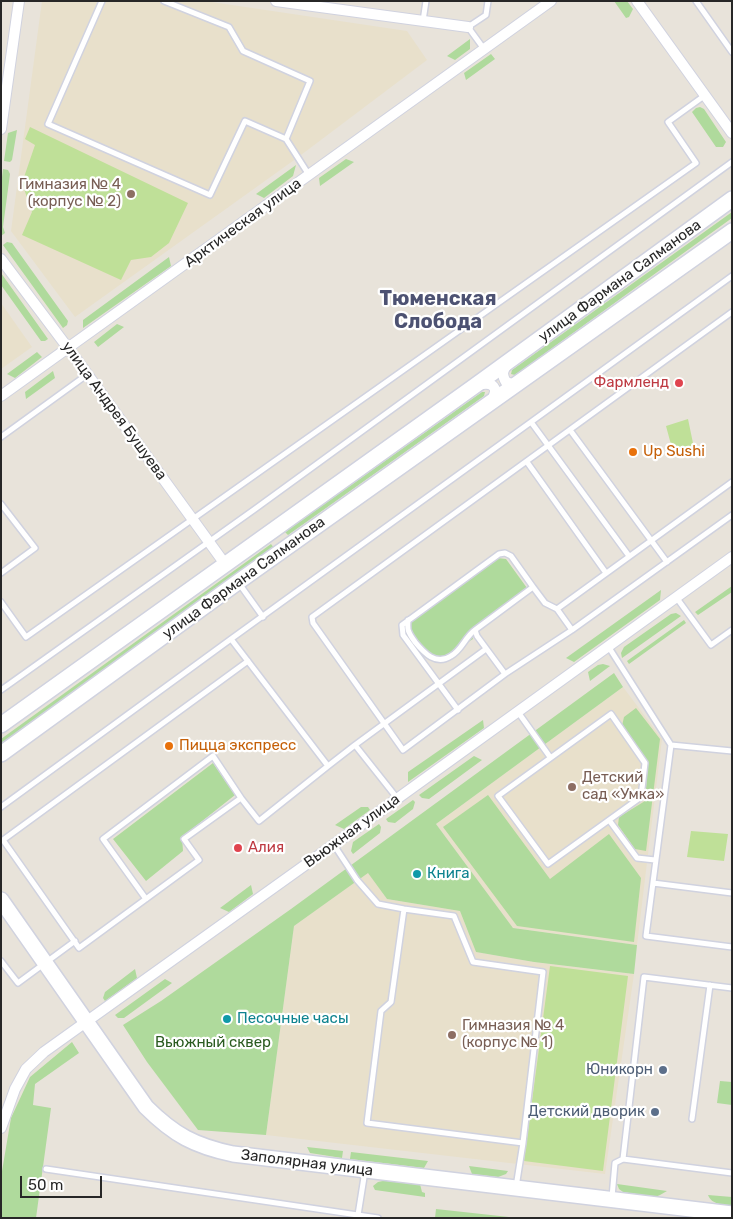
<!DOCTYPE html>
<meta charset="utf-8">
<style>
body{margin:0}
#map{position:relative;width:733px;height:1219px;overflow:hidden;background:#e8e3da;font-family:Rubik,sans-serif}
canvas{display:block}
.frame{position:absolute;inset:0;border:2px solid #272727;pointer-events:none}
.scale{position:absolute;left:20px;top:1176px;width:82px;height:22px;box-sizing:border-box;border:2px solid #272727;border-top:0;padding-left:6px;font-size:15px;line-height:18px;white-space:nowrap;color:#272727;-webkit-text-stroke:4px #fff;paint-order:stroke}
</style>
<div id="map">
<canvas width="733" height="1219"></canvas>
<div class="frame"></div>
<div class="scale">50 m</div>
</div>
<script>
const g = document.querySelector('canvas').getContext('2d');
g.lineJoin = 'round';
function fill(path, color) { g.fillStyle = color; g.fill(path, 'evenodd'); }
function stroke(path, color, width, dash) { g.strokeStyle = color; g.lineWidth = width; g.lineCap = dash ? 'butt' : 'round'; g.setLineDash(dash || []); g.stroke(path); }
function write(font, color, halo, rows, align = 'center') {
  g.font = font + ' Rubik,sans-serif'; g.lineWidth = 4.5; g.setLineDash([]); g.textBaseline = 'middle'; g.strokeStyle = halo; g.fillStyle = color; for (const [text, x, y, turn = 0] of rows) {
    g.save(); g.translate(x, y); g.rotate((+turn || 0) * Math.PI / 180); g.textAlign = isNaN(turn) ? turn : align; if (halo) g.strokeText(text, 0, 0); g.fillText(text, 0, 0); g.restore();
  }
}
fill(new Path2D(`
 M42 1H205L407 31 427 60 297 158 75 317 11 231Z
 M1 303 32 347 1 369Z
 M623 687 662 739 637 945 513 928 436 824Z
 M368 872 387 899 460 911 476 952 534 962 634 974 605 1174 266 1135 294 926Z`), '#e8e0cb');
fill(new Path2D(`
 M614 1H627L633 9 629 17 626 18Z
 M470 39V49L455 60 447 56Z
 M491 54 495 59 466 80 464 73Z
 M700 107 704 109 726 142 723 147H716L692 112 696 108Z
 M17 130 12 160 10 162 4 161 8 133Z
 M346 159 354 162 320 186 319 178Z
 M296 165 293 176 264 198 256 194Z
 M3 169 8 170 10 174 3 227 5 233 1 236V185Z
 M732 212V218L515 375 511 374 512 370Z
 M7 242 12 243 68 321 67 325 63 328 3 245Z
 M169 257 171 266 83 328V320Z
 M1 273 48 339 45 341H41L1 285Z
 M117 324 124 327 98 347 94 342Z
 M37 352 42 357 15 378 7 374Z
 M53 371 55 378 26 399 25 392Z
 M482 392H485L484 396 288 535 285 532Z
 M271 544 274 548 1 744V739Z
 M498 558 506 559 527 588 470 630 473 639C462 646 441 665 428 654 424 651 421 645 418 641 413 634 409 629 410 620Z
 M732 586V592L698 615 695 612Z
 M661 590 660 600 574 662 566 658Z
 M676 613 681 616 622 658 621 653 624 647 671 614Z
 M684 620 686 623 629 664 627 661Z
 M603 664 610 666 590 681 588 672 598 665Z
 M614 673 623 687 436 824 513 928 637 945 634 974 534 962 476 952 460 911 387 899 368 873 294 926 266 1135 198 1130 147 1062 123 1025 161 1001 291 909Z
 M636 708 660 739 646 851 635 849 618 825 619 817 645 801 648 763 622 726 624 717Z
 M483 720 484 728 408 782V772Z
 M474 756 482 760 429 799 422 798 419 795Z
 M213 763 235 795 182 837 183 851 146 881 113 839Z
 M488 795 550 879 609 834 641 878 634 942 517 926 443 827Z
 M413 800 415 802 413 809 395 823 388 822 386 819Z
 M361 807H368L370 810 344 829 335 825Z
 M379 824 381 827 380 833 353 854 351 851 353 842Z
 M251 885 253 894 229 912 220 908Z
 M135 969 137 978 105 1001 103 998 105 992Z
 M165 979 172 983 124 1018H118L115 1015Z
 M72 1042 79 1053 35 1084 33 1105 51 1108 36 1218H1V1177L11 1118 30 1077Z
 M720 1081 732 1082V1105L717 1103Z
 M307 1147 343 1151 342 1158 310 1153Z
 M351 1152 428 1161 424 1168 350 1159Z
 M469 1166 508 1171 506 1174 498 1177 472 1174Z
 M388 1180 420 1184 422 1192 425 1193V1197L375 1190 373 1186 378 1182Z
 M617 1184 667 1191 660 1195 655 1197 623 1192 619 1189Z
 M708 1195 732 1197V1206C722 1204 712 1205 708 1195Z
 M436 1209 518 1218H435Z`), '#afda9c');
fill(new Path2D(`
 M30 127 188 203 169 243 151 257 131 260 121 280 22 235 32 212 22 183 35 145 25 139Z
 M688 419 694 448 673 452 666 426Z
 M691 831 728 834 724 861 687 857Z
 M550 966 628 976 603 1171 524 1161Z`), '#bfe098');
const lane = new Path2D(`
 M102 1 48 124 210 195 245 121 286 139 309 175
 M164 1 229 27 243 51 310 81 286 139
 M696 1 732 52
 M423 21 426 1
 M484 49 468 27 486 15 488 1
 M732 312 312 617 313 623 403 750 505 674 572 630 732 515
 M531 422 732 276
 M570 430 667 562
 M1 437 88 374
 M527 462 606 573
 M1 504 35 548 1 573
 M238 582 263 617
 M676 597 711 645 732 630
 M1 602 26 637 696 163 668 122 704 96
 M557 609 732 482
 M408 620C408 623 407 629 409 632 410 635 413 639 415 642 424 653 436 666 451 656 462 650 465 637 475 630
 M231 639 531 422 629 556
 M608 646 671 745 646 936 732 947
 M505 674 477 636 475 630 533 587 545 603 557 609 572 630
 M1 690 255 509 732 162
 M458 710 403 635 402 625 499 554 505 553 511 556 533 587
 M518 712 550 757
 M611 714 645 763 641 797 548 864 498 796Z
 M671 745 732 751
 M328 766 355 745
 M397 798 355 745 486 649
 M1 807 231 639 328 766 259 821 241 798 184 839 199 860 79 948 3 840 248 661
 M609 820 637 858 655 860
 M334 845 357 880 378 904 404 909 454 916 473 962 543 972 523 1143 367 1123 381 1011 391 1002 404 909
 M653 883 732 893
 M146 899 103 839 213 756 241 798
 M1 961 18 983 75 941
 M692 1119 710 985
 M623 1159 732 1173
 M46 1169 378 1218
 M516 1187 523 1143
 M612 1197 615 1163 623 1159 644 977 732 988
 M358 1215 365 1171`);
const street = new Path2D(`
 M276 1 468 27
 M637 1 732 133
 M1 129 19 1
 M1 259 80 364 225 564
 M508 363C503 370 501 374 506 382L512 384 520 381
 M478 385C493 381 500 388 491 401
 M1 396 551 1
 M1 1128 15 1089 26 1069 44 1052 322 853 732 557`);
const secondary = new Path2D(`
 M1 725 476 385 732 199
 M1 754 238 582 732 231
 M1 900 146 1107C174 1135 195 1146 233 1154L732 1214`);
stroke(lane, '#d0d2df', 8);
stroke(street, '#d0d2df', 12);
stroke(secondary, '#d0d2df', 18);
stroke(lane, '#fff', 5);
stroke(street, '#fff', 10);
stroke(secondary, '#fff', 15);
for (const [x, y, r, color] of [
 [131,194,5,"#8d6e63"],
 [679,383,5,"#e0444e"],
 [633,452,5,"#e8710a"],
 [169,746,5,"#e8710a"],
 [572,787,5,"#8d6e63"],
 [238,848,5,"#e0444e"],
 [417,874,5,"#0f9aa8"],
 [227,1019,5,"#0f9aa8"],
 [452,1035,5,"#8d6e63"],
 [663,1070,5,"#5c6f8a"],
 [655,1112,5,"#5c6f8a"]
]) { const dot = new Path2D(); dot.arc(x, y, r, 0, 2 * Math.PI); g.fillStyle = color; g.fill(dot); stroke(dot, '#fff', 2); }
write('15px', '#785e54', '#fff', [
 ["Гимназия № 4",121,185,"right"],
 ["(корпус № 2)",121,202,"right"],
 ["Детский",582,778],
 ["сад «Умка»",582,795],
 ["Гимназия № 4",462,1026],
 ["(корпус № 1)",462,1043]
], 'left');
write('15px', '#272727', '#fff', [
 ["Арктическая улица",243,223,-36],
 ["улица Фармана Салманова",620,281,-36],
 ["улица Андрея Бушуева",114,411,54],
 ["улица Фармана Салманова",244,578,-36],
 ["Вьюжная улица",352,831,-36],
 ["Заполярная улица",307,1163,7]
]);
write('15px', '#be3a42', '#fff', [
 ["Фармленд",669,383],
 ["Алия",248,848,"left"]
], 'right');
write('15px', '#c56008', '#fff', [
 ["Up Sushi",643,452],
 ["Пицца экспресс",179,746]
], 'left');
write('15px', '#0d838f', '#fff', [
 ["Книга",427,874],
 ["Песочные часы",237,1019]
], 'left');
write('15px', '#2b5b20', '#fff', [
 ["Вьюжный сквер",213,1043]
]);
write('15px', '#4e5e75', '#fff', [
 ["Юникорн",653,1070],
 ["Детский дворик",645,1112]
], 'right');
write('bold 20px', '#4d5272', '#fff', [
 ["Тюменская",438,299],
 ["Слобода",438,322]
]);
</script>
